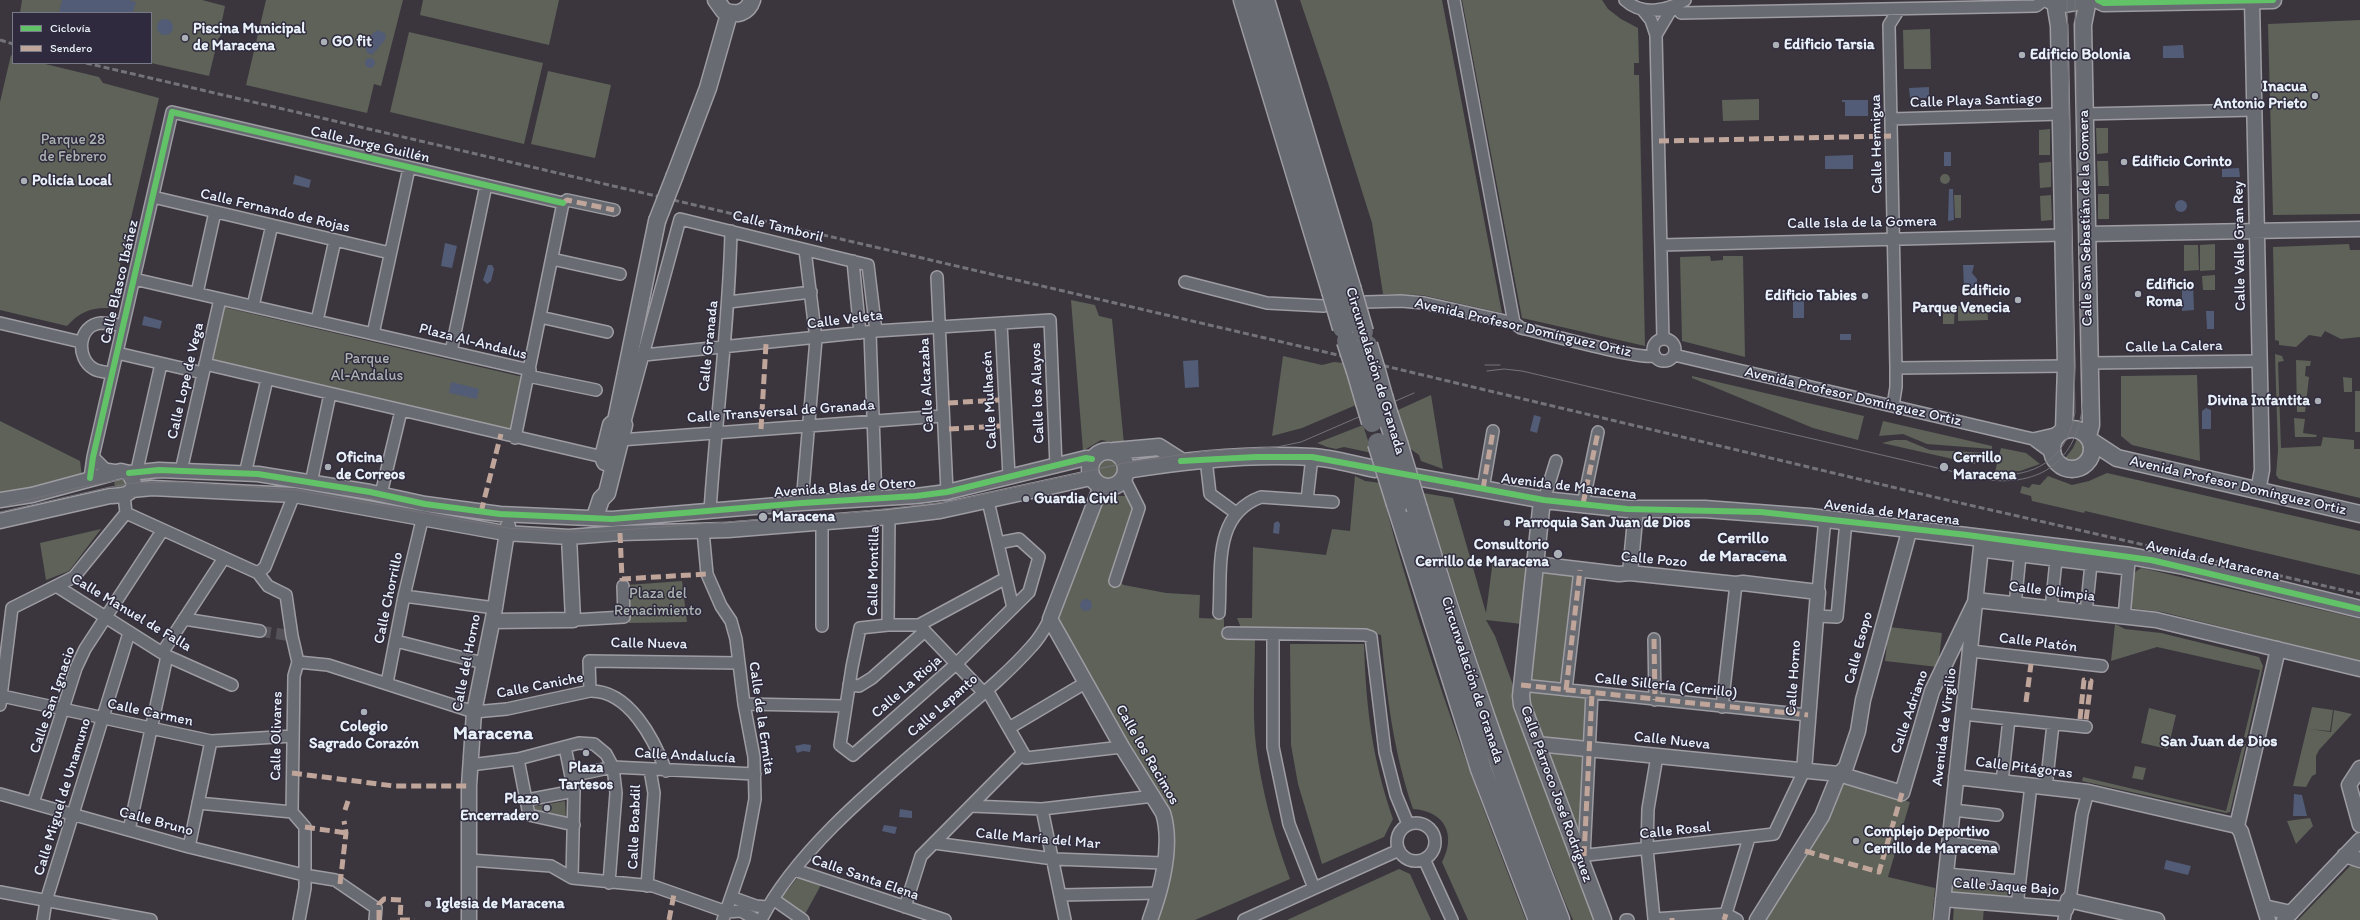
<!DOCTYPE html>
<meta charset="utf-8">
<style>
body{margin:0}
#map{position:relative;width:2360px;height:920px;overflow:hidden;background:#3b363e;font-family:Itim,sans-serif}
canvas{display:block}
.legend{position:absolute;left:12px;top:12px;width:140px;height:52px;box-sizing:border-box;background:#2f2a3d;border:1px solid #797a88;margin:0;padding:5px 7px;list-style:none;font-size:12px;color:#e8f1f8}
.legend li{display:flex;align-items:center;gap:8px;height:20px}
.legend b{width:20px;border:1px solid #797a88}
</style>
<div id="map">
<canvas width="2360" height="920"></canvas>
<ul class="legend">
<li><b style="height:5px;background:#61c268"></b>Ciclovía</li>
<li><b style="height:5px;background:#c0a59a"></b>Sendero</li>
</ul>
</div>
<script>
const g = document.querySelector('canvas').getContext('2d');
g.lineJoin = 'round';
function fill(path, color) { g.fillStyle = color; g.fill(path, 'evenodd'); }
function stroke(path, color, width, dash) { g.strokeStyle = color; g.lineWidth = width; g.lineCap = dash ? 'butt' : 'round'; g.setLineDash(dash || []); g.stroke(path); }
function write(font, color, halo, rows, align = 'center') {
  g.font = font + ' Itim,sans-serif'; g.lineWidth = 3; g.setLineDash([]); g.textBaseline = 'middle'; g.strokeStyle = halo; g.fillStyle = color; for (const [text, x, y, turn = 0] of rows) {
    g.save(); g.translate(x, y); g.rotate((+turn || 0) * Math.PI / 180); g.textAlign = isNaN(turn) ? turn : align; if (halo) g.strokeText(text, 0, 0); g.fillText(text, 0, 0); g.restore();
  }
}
fill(new Path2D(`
 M22 0H202L225 6 221 26 223 33 218 39 209 76 151 63V13H20Z
 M266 0H403L381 86 374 84 367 113 246 85Z
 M423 0H559L549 45 420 15Z
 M1300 0H1442L1502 313 1422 295 1383 294 1372 223 1328 83Z
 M1462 0H1602L1608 9 1621 19 1638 28 1639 63H1634V75H1639L1645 346 1522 318Z
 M2360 20V214L2273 215 2268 24Z
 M1930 29 1931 69H1904L1903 30Z
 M409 32 543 63 524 144 390 112Z
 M11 55 13 56V63H41L99 77 103 83 159 98 110 308C92 307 79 312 67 326L0 310V102Z
 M548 71 611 85 595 158 531 144Z
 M1759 99V120L1723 121 1722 100Z
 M2096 128H2108V153L2097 154Z
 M2050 129V155H2039V130Z
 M2097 161H2108L2109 186H2098Z
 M2051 162V187L2040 188 2039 163Z
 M1940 179a5 5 0 1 1 10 0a5 5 0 1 1-10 0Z
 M2098 194H2109V219H2098Z
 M1954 195H1961V218H1955Z
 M2051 195 2052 220 2041 221 2040 196Z
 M2215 244V270L2200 271V245Z
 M2349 244 2350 250H2360V246V337L2341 339 2325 331 2321 337 2309 335 2296 347 2279 345V341L2275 340 2273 247Z
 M2184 245H2198L2199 270 2184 271Z
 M1710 256 1711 261 1723 260V256H1743L1745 357 1682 341 1680 257Z
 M2215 275V290H2203L2202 276Z
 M1071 300 1095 305 1099 316 1112 319 1124 444 1101 440 1083 451Z
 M1987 305 1988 320 1958 321V306Z
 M1943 306H1955L1954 324H1943Z
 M223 307 523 377 511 429 211 359Z
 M2275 354 2282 356 2284 361 2278 362 2281 448 2321 446 2323 437 2354 440V449H2360V498L2279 479 2276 475 2278 451Z
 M1283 356 1322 365 1334 362 1344 363 1356 405 1302 428 1272 436Z
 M2296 360 2311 361 2310 366H2306L2305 376 2309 377 2305 412H2297Z
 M2197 375 2200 461 2132 445 2121 436V376Z
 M1692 376 1864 416 1858 440 1813 428 1692 378Z
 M2343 377 2352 378V392H2344Z
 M2355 391H2360V432H2355Z
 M1431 395 1443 469 1421 461 1419 455 1408 447 1398 410Z
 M2294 418 2305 419 2303 433 2317 435 2316 437H2295Z
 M0 421 80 461 82 476 0 494Z
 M1883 421 1992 446V449L1927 444 1903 434 1879 436Z
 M1363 425 1372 453 1344 447 1336 449 1327 447 1317 443Z
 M2079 435C2096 447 2081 471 2063 461L2073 448Z
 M1894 440H1906L1930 450 1990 453V456L1978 453 1975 464 1882 443Z
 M2001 448 2026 453 2040 464 2020 471 1995 472Z
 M1094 469a12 12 0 1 1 24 0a12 12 0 1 1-24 0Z
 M2107 473 2360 531V575L2085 511 2084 513 2032 501 2031 496 2020 493 2022 486 2029 488 2032 484 2040 485 2048 476 2072 485 2089 481Z
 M125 476 128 488 117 489 114 484 116 479Z
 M1355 476 1365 481 1381 483C1390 529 1405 573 1418 618 1450 720 1487 820 1526 920H1468L1442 862C1457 834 1444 811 1413 809 1393 750 1387 697 1381 635L1362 630 1241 628 1237 618H1252L1253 547 1326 555 1332 529 1350 531Z
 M1423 493 1453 498 1486 613 1493 560 1528 564 1522 624 1486 620 1495 636 1599 920H1573L1565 902 1507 752Z
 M1101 496H1127L1135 508 1118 582 1124 585 1166 593 1200 595 1199 618 1224 619V636L1255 638C1255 673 1252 712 1256 746 1262 792 1274 836 1290 879L1195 920H1155L1168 824 1057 620Z
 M101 529 69 571 46 580 40 543Z
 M2142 568 2360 619V661L2162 612 2128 608C2129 594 2127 573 2142 568Z
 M1543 570 1577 574 1565 684 1530 680Z
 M682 581 687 622 629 623 627 585Z
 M2115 624 2125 629 2161 633 2259 657 2263 666 2247 738 2244 737 2260 670 2157 647 2111 661Z
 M1889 627 1942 633 1938 667 1885 661Z
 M1290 644H1364C1366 708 1372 758 1393 819L1384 837 1322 864 1298 784 1291 745Z
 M1528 692 1589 698 1586 743 1544 739 1528 699Z
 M2312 707 2333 710 2330 731 2309 729 2331 732 2334 710 2352 714 2319 750 2316 756V774L2312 776 2306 787 2293 786Z
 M2149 708 2176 715 2168 749 2141 743Z
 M2243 744H2246L2230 812 2226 813 2082 781 2083 777 2226 811Z
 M1548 751 1585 755 1581 838Z
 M2135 766 2146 768 2143 780 2132 778Z
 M1840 782 1910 802 1888 877 1935 888 1932 920H1765L1827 820Z
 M565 801 566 820 532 812V807Z
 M2310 818 2313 826 2296 844 2287 821Z
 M2351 865 2360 867V920H2298Z
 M1399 869 1410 874 1431 920H1287Z
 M798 877 821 885 804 916 780 900Z
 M1955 880 2008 886V883L2014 886V900L1951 893 1952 882Z
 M1954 905 1984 907 1983 920H1953Z`), '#5e6258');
fill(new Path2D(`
 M62 0H129L136 2 133 13H59Z
 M157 27a8 8 0 1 1 16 0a8 8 0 1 1-16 0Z
 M378 30 386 34 385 40 372 55 367 53 365 45 373 33Z
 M2183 45 2184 58H2163V46Z
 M365 63a5 5 0 1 1 10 0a5 5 0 1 1-10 0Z
 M1929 87V98H1910L1909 88Z
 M1842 100H1868V116H1845V102H1842Z
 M1944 152H1951V166H1944Z
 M1853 155V169H1825V156Z
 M2239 168 2240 177H2222V169Z
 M295 175 311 180 309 188 293 184Z
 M1949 189H1953L1954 220 1948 221Z
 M2175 206a6 6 0 1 1 12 0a6 6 0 1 1-12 0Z
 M445 243 457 246 452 268 441 266Z
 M488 265H492L494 269 491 281 487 284 483 280Z
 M1963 265H1974L1972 273 1977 279V287L1964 288Z
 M2193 284 2194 310 2182 311V285Z
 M1793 298H1804V318H1793Z
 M2206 311H2214V329H2207Z
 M144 316 162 321 160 329 142 325Z
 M1840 334H1851V340H1840Z
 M1198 360 1199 387 1185 388 1183 361Z
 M451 382 479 389 477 399 449 393Z
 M2206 408 2211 410V429H2202V411Z
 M1534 415 1541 417 1537 433 1530 431Z
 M1278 521 1280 524 1279 534 1273 533 1274 523Z
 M1760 550 1769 551 1770 557 1759 556Z
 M1080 605a6 6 0 1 1 12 0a6 6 0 1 1-12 0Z
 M804 744 811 745 810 752 803 751 797 753 795 746Z
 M2294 794 2302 795 2307 816H2293Z
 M900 809 912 811V818L899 817Z
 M884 825 897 827 895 834 882 831Z
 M2166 860 2191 866 2188 875 2164 869Z`), '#525c76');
stroke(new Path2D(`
 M260 631 292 636`), '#55525a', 11, [11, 5.5]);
const minor = new Path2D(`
 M1454 0 1514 323
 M1625 0C1642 16 1667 11 1685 0
 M1675 6 1681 13 2036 6 2044 0
 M1642 9 1651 20 1656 35 1663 339
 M1656 35 1672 8
 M2084 114 2254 110
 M1891 119 2061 114
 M153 197 390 253
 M563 203 567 200 614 210
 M1661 245 2063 235
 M552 259 620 274
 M853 261 860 333
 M937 277 947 492
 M134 279 530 370
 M1185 282 1267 303 1324 306
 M197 293 215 212
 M729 302 811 292
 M1366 302 1401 301 1424 303 1514 323 1521 328C1544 333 1638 360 1655 356
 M253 306 272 225
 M540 317 607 332
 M317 321 335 240
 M0 323 81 342
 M1001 323 1009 476
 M870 332 876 500
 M373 334 409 168
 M1653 350a11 11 0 1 1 22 0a11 11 0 1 1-22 0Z
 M451 352 486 185
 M117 353 203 373
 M644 355 876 331 1050 320 1056 466
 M1674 355 2033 439 2052 453
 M2089 363 2260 361
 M205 364 603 457
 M1896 368 2066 366
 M112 373C106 372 99 372 94 369 75 358 78 325 101 323 108 323 116 325 123 325
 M528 376 596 390
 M1893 406 1896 387V368L1889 25 1899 9
 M624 425 680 219 868 265 876 331
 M515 438 563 203
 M2033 439 2059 433
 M620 440 943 416
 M93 457 105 469 117 471
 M1206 459 1210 494 1236 513
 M137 470 161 364
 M181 471 220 299
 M245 474 267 379
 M90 478 93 457 172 112 563 203
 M311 483 330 394
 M1483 489 1493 431
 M381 494 401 411
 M1307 500 1312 457
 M1544 500 1556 461
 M988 501 1013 608
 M802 503 816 339 805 250
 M1583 504 1598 432
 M710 511C716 418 729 325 731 231
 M126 513 258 573 268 586 286 595 292 636 298 662
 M822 524V626
 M703 531 707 574 721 606 731 621 736 639 744 704 754 757 755 799 744 859 723 920
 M998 543 1019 539 1039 557 1029 592 956 664 853 755 840 745 852 667 860 628 888 625H919L1006 578
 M1981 551 2128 569
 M258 573 265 567 294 495
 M1115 581 1139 508 1124 478
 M58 587 167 656 232 685
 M1818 592 1825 518
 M404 596 495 608
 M2015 605 2020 556
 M2051 609 2056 560
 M1219 613C1222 570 1212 515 1261 497L1333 502
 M2086 613 2091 564
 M1816 616 1837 617 1846 521
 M2124 617 2129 562
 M184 619 260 631
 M573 620 624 617 623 586
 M888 625 889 517
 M921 627 984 693
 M1228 633 1365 635 1371 637 1385 752 1396 795 1408 824
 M1273 634V747L1289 824 1314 888
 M1654 639 1655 700
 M396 641 483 663
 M1971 651 2102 666
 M162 653 224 558
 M298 662 328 665 474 712 507 709 590 691C629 690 654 739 666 771
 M387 683 404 596 422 520
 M849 685 859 686 872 678 925 631
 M1521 685 1808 715
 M987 690 1026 758 1122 747
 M1566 690 1580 570
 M590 691 589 661 739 663
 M2 696 211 741 293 736
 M744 704 845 706
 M0 705 12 608 74 577 126 513 124 495
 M1722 707 1736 584
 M1963 714 2086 727
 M1009 728 1085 683
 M565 747 574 791 572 878
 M1657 756 1648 809 1647 849 1654 919 1726 914
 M518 759 529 815 574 825
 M470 765 518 759 579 743 594 744 606 754 613 767 616 793 609 883
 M571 776 613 767 755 774
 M2002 782 2009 719
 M2046 787 2053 724
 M0 794 189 847 304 875 335 880 376 908 375 920
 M527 800 574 791
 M33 803 76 668 85 649 162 531
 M198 803 292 812
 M971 806 1042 809 1154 796
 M1042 809 1065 920
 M1953 810 1997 815
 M292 812 294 676 298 662
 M292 812 305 827V888L299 920
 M1397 842a19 19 0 1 1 38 0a19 19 0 1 1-38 0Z
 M129 830 167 656
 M934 843 1054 859 1164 863
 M1949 843 1993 848
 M189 847 211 741
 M1579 856 1774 834 1804 771
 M1584 856 1592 693
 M1424 859 1452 920
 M470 860 551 866 572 878 653 886 727 912 741 911 757 920
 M795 870 945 920
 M1946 874 2020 881
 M647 886 654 793 650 770
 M0 892 151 920
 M1061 895 1160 893
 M731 897 756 906 767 907
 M773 899 803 920
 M2068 900 2071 893 2082 814 2088 792
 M2020 905 2018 897 2031 785
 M905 907 921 856 1023 753
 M1726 914 1737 920
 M43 920 46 901 129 633
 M761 920C800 843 894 771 959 714 984 693 1010 671 1032 646 1040 638 1045 628 1050 619
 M1244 920 1399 850
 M1626 920H1628
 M1724 920 1749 838
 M2064 920 2066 909`);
const tertiary = new Path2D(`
 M2252 0 2262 470 2258 491
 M2087 234 2360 229
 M129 473 159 470 258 474 370 492 425 504 500 514 612 519 802 503 916 496 947 492 1086 458 1092 459
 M1101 486 1050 619 1122 747 1163 813C1173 845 1161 890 1150 920
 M132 490 152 488 294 495 505 533 569 537 620 533 728 530 889 517 940 511 1091 478
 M0 500 32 495 121 471 129 473 134 483C132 497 121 495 110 496L0 521
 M1535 564 1619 574 1630 573 1736 584 1743 583 1818 592 1804 771
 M1630 573 1636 509
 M1976 600 2156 620 2360 669
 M493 621 573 620 569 537
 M1537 744 1839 774 1902 793 1932 691 1976 600
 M2360 768 2349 785 2360 825
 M1956 777 2088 792 2237 826
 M2237 826 2278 649
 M2237 826 2241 832 2268 920
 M2345 855 2360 860
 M1943 899 2066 909 2068 900 2157 920
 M2264 907 2291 913
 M469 920V786L474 712 495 608 508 526
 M1757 920 1822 816 1839 774 1846 767 1858 731 1863 700 1910 528
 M1941 920 1982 538
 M2284 920 2360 840`);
const secondary = new Path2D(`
 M716 0 724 11C736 16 748 13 752 0
 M2049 0 2063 4 2089 0
 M2098 0 2104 3 2273 0
 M2055 2 2059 26 2066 366 2064 430
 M675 175 708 88 729 14
 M616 421 657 221
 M2052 449a20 20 0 1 1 40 0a20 20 0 1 1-40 0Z
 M2088 436 2091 425 2083 25 2088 0
 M2091 441 2117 458 2360 514
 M1090 469a18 18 0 1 1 36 0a18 18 0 1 1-36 0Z
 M1114 451 1159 447 1181 461
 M1126 470C1187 460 1250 453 1312 457 1333 458 1354 465 1375 469
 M1416 477 1544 500 1627 509H1705L1810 517 2130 556 2184 566 2360 609
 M1544 500 1541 509 1521 696 1522 705 1603 920
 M595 517 601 499 607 493 624 425 621 421H616L611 425 603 457 605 462`);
const motorway = new Path2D(`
 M1244 0 1332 291
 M1264 0 1350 287
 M1357 371 1366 402
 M1375 371 1382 396
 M1388 416 1397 443
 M1397 504 1481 769 1539 920
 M1417 509C1459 648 1506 784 1559 920`);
stroke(minor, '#9d9ca2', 14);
stroke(tertiary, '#9d9ca2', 17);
stroke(secondary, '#9d9ca2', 19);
stroke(motorway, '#9d9ca2', 23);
stroke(minor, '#696b72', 11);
stroke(tertiary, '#696b72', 14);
stroke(secondary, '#696b72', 16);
stroke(motorway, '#696b72', 20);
stroke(new Path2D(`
 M1485 365H1500
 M1487 371 1504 369 1522 371 1989 480C2046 486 2079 456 2083 400L2075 0
 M1999 475C2041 476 2069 453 2075 412L2067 0
 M342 493 387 501
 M951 495 1030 478
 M8 505 77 488 129 478
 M0 512 110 487 134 483 179 482 296 490 507 528 576 532 608 531 847 513 947 502 1125 463 1206 451 1277 447 1301 442 1414 393`), '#747379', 1);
stroke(new Path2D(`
 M0 40 13 44
 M86 63 1385 366 1934 497 2360 594`), '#747379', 3, [6, 3]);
const secondaryBridge = new Path2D(`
 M657 221 675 175`);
const motorwayBridge = new Path2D(`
 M1350 287 1363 332
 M1332 291 1343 328
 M1347 341 1357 371
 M1367 345 1375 371
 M1382 396 1388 416
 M1366 402 1372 422
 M1378 443 1397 504
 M1397 443 1417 509`);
stroke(secondaryBridge, '#9d9ca2', 19, []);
stroke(motorwayBridge, '#9d9ca2', 23, []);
stroke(secondaryBridge, '#696b72', 16);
stroke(motorwayBridge, '#696b72', 20);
stroke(new Path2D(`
 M1659 141 1891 136
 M563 203 567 200 614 210
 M948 403 999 400
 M761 429 766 344
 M949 429 1000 426
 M1483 489 1493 431
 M1583 504 1598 432
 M481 512 501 434
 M620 533 622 579 707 574
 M1654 639 1655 700
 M1521 685 1808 715
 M1566 690 1580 570
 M2026 702 2031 664
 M2080 719 2084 680 2091 681 2086 720
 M292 773 394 786H469
 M345 810 348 801
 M305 827 346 833
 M1805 851 1879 872 1902 793
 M1584 856 1592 693
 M340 884 346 833 344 821
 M1672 918V920
 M379 920V904L384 899 401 900 400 920H415
 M669 920 674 894
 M1724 920 1726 914`), '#c0a59a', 5, [10, 5]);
stroke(new Path2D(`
 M2098 0 2104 3 2273 0
 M1181 461 1256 457H1312L1544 500 1627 509 1761 512 1967 535 2151 560 2360 609
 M129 473 159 470 258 474 370 492 425 504 500 514 612 519 802 503 916 496 947 492 1086 458 1092 459
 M90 478 93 457 172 112 563 203`), '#61c268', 6);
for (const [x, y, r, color] of [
 [185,38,4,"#abb0b7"],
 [324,42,4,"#abb0b7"],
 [1776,45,4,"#abb0b7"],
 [2022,55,4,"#abb0b7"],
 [2315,96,4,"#abb0b7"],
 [2124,162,4,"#abb0b7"],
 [24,181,4,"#abb0b7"],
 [2138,294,4,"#abb0b7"],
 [1865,296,4,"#abb0b7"],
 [2018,300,4,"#abb0b7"],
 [2318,401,4,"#abb0b7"],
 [328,467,4,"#abb0b7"],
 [1944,467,5,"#abb0b7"],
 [1026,499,4,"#abb0b7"],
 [763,517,5,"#abb0b7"],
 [1507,523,4,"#abb0b7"],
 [1558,554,5,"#abb0b7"],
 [364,712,4,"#abb0b7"],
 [586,753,4,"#abb0b7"],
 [547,808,4,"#abb0b7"],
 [1856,841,4,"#abb0b7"],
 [428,904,4,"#abb0b7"]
]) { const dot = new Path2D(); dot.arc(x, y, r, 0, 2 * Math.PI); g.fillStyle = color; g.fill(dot); stroke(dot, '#2f2a3d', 1.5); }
write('bold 15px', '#e8f1f8', '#2f2a3d', [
 ["Piscina Municipal",193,29],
 ["de Maracena",193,46],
 ["GO fit",332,42],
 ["Edificio Tarsia",1784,45],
 ["Edificio Bolonia",2030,55],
 ["Inacua",2307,87,"right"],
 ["Antonio Prieto",2307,104,"right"],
 ["Edificio Corinto",2132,162],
 ["Policía Local",32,181],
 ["Edificio",2146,285],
 ["Roma",2146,302],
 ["Edificio",2010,291,"right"],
 ["Parque Venecia",2010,308,"right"],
 ["Edificio Tabies",1857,296,"right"],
 ["Divina Infantita",2310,401,"right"],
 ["Oficina",336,458],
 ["de Correos",336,475],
 ["Cerrillo",1953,458],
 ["Maracena",1953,475],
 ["Guardia Civil",1034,499],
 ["Maracena",772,517],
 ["Parroquia San Juan de Dios",1515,523],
 ["Consultorio",1549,545,"right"],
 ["Cerrillo de Maracena",1549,562,"right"],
 ["Colegio",364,727,"center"],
 ["Sagrado Corazón",364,744,"center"],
 ["Plaza",586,768,"center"],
 ["Tartesos",586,785,"center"],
 ["Plaza",539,799,"right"],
 ["Encerradero",539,816,"right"],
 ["Complejo Deportivo",1864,832],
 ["Cerrillo de Maracena",1864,849],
 ["Iglesia de Maracena",436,904]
], 'left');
write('15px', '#e8f1f8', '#2f2a3d', [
 ["Calle Playa Santiago",1976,101,-2],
 ["Calle Hermigua",1877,144,-91],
 ["Calle Jorge Guillén",370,145,13],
 ["Calle Fernando de Rojas",275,211,13],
 ["Calle San Sebastián de la Gomera",2086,218,-91],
 ["Calle Isla de la Gomera",1862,223,-1],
 ["Calle Tamboril",778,227,14],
 ["Calle Valle Gran Rey",2240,246,-91],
 ["Calle Blasco Ibáñez",120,282,-77],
 ["Calle Veleta",845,320,-7],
 ["Avenida Profesor Domínguez Ortiz",1523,328,13],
 ["Plaza Al-Andalus",473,342,14],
 ["Calle Granada",709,346,-84],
 ["Calle La Calera",2174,347,-1],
 ["Circunvalación de Granada",1375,371,73],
 ["Calle Lope de Vega",186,381,-77],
 ["Calle Alcazaba",927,385,-93],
 ["Calle los Alayos",1038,393,-92],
 ["Avenida Profesor Domínguez Ortiz",1853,397,13],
 ["Calle Mulhacén",990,400,-93],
 ["Calle Transversal de Granada",781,412,-4],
 ["Avenida Profesor Domínguez Ortiz",2238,486,13],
 ["Avenida de Maracena",1569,487,7],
 ["Avenida Blas de Otero",845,488,-4],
 ["Avenida de Maracena",1892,513,7],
 ["Calle Pozo",1654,560,5],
 ["Avenida de Maracena",2213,561,13],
 ["Calle Montilla",874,571,-89],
 ["Calle Olimpia",2052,592,7],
 ["Calle Chorrillo",389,598,-78],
 ["Calle Manuel de Falla",131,613,31],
 ["Calle Platón",2038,643,7],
 ["Calle Nueva",649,644,1],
 ["Calle Esopo",1859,648,-75],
 ["Calle del Horno",467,663,-79],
 ["Calle Horno",1794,678,-86],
 ["Circunvalación de Granada",1472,680,72],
 ["Calle Caniche",540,686,-11],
 ["Calle Sillería (Cerrillo)",1666,686,6],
 ["Calle La Rioja",907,687,-41],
 ["Calle San Ignacio",53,700,-71],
 ["Calle Lepanto",943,706,-41],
 ["Calle Adriano",1910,712,-71],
 ["Calle Carmen",150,713,12],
 ["Calle de la Ermita",761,718,82],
 ["Avenida de Virgilio",1945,727,-83],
 ["Calle Olivares",277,736,-89],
 ["Calle Nueva",1672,741,6],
 ["Calle los Racimos",1147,755,60],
 ["Calle Andalucía",685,756,3],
 ["Calle Pitágoras",2024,768,7],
 ["Calle Párroco José Rodríguez",1556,794,70],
 ["Calle Miguel de Unamuno",63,797,-73],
 ["Calle Bruno",156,822,15],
 ["Calle Boabdil",635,827,-88],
 ["Calle Rosal",1675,831,-6],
 ["Calle María del Mar",1038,839,5],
 ["Calle Santa Elena",865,878,19],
 ["Calle Jaque Bajo",2006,887,4]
]);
write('15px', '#acb4b2', '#2f2a3d', [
 ["Parque 28",73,140],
 ["de Febrero",73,157],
 ["Parque",367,359],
 ["Al-Andalus",367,376],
 ["Plaza del",658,594],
 ["Renacimiento",658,611]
]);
write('bold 16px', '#e8f1f8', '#2f2a3d', [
 ["Cerrillo",1743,539],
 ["de Maracena",1743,557],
 ["San Juan de Dios",2219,742]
]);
write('bold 19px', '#e8f1f8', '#2f2a3d', [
 ["Maracena",493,734]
]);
</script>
